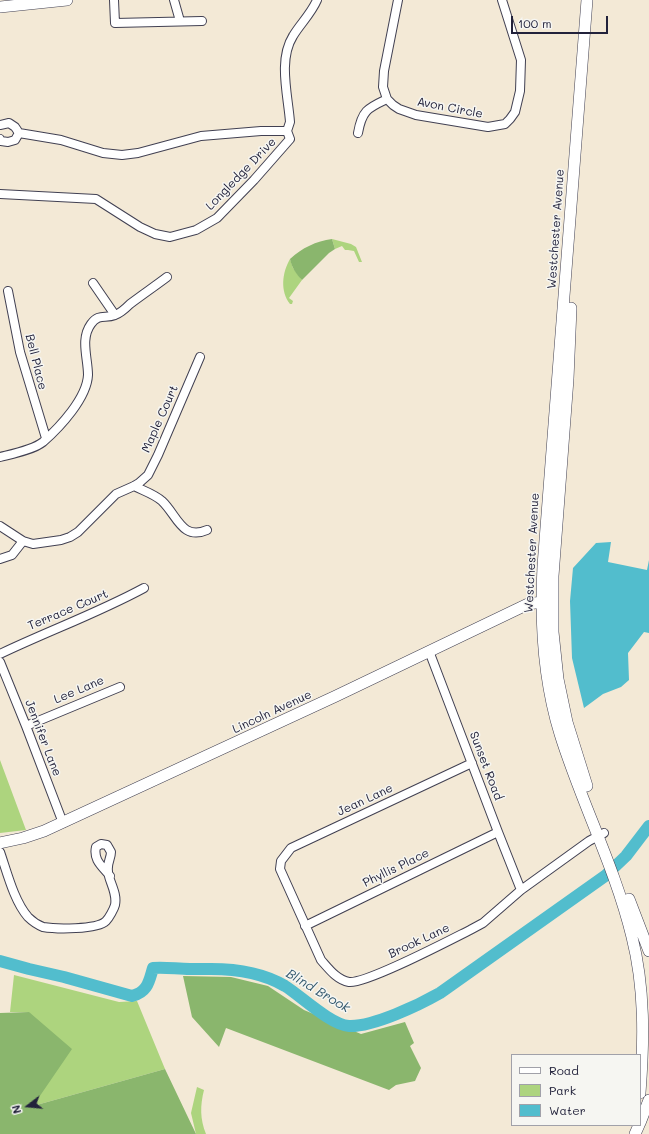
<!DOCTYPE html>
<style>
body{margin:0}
#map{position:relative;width:649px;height:1134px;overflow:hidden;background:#f3e9d6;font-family:Mali,sans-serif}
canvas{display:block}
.legend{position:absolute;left:511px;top:1054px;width:130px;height:72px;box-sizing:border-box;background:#f6f6f2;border:1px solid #a1a1a9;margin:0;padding:5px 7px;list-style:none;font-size:12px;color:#22223b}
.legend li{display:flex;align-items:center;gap:8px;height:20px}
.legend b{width:20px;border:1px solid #a1a1a9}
.north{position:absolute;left:8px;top:1086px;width:40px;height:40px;-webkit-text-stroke:3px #f6f6f2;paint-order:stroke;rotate:254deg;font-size:11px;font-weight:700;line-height:16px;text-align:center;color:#22223b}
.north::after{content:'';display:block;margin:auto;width:14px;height:18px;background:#22223b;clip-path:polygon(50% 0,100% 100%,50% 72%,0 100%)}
.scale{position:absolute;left:511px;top:16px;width:97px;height:18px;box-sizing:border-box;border:2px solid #22223b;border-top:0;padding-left:5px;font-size:12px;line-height:14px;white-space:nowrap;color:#22223b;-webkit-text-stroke:3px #f6f6f2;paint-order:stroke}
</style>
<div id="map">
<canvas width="649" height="1134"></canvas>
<ul class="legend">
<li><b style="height:5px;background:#fff"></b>Road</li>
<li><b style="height:11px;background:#add47e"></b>Park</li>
<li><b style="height:11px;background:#52bdcd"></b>Water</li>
</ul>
<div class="north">N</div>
<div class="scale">100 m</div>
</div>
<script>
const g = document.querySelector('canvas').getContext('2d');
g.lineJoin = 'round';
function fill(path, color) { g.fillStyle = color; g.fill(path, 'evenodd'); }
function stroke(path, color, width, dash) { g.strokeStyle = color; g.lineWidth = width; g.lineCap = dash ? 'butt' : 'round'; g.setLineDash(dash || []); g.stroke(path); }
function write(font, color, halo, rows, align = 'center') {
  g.font = font + ' Mali,sans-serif'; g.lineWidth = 3; g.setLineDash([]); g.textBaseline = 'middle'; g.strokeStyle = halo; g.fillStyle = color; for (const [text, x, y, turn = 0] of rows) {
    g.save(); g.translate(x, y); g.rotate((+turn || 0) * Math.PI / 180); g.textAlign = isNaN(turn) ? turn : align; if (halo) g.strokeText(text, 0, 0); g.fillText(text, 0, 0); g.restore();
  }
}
fill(new Path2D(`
 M332 239 351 244 356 247 362 262H359L354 251 348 250H345L342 246 335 249Z
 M290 259 293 268 302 280 289 298 293 301 292 304H290C280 291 282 273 290 259Z
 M0 760 26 830 0 833Z
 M14 975 119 1002 137 1001 165 1069 33 1106 29 1012H10Z
 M197 1087 204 1090C200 1106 200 1119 206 1134H196L191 1113Z`), '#add47e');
fill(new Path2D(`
 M332 239 335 249 329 253 302 280C296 274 292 268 290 259 302 248 316 241 332 239Z
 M183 976 231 977 268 986 304 1010 361 1034 405 1022 414 1043 410 1046 421 1068 415 1081 396 1085 389 1090 226 1028 219 1047 192 1017Z
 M29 1012 72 1049 33 1106 165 1069 196 1134H0V1013Z`), '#8ab66d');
fill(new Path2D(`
 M611 542 608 562 647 570 649 560V633L644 632 628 653 629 680 621 687 603 694 584 708 572 658 570 601 573 568 596 543Z`), '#52bdcd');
stroke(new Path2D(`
 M0 961 29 969 64 977 132 996C148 992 149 981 153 968 166 967 177 969 190 969 197 969 204 969 211 969 236 969 263 973 285 986 301 996 331 1025 349 1026 373 1027 419 1005 440 993L605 876 626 856 649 826`), '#52bdcd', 12);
const street = new Path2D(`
 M114 0 115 23 202 21
 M174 0 180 21
 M398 0 384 71 383 87 387 99 393 105 399 109 416 115 488 127 505 124 510 119 515 112 520 91 521 60 502 0
 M0 125 9 123 15 127 19 133 61 140 103 153 122 155 138 153 201 136 261 131H287
 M358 133C362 110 368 108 387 99
 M0 139 1 141 8 142 15 140 19 133
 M0 194 96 199 140 227 155 234 170 237 196 230 217 218 254 180 290 139 287 131 290 122C288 95 278 60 293 36 300 24 311 14 317 0
 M93 283 115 315
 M8 291 20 352 46 438
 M0 457C12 454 33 450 43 442 60 427 87 398 88 375 88 358 80 339 91 324 99 313 105 319 115 315 121 313 126 308 130 304 142 295 155 286 167 277
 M134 486C144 491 154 494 162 501 177 515 182 541 207 530
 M0 526 23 541 33 544 61 540 70 537 78 532 116 494 134 486 139 483 148 475 158 455 200 357
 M0 559 12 555 23 541
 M429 651 498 832 521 890
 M0 654C48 631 98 613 144 588
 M0 662 26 726 63 823
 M26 726 120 687
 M472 763 291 848 281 861 280 869 321 960C329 969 337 980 349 982 366 984 450 940 470 930L483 923 521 890 589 841 604 833
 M0 852C7 872 14 901 28 917 32 921 38 925 43 927 55 929 97 930 106 921 109 918 114 909 115 905 118 891 106 878 108 867 108 862 111 857 111 852L107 845 101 844 96 847C93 860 102 866 110 876
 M305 926 498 832`);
const secondary = new Path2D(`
 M587 0 543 566C540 622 543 679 560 734 581 802 615 867 632 937 645 988 644 1041 640 1093
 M0 7 67 0
 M571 308 568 379 553 576V632L558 679 567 722 587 786
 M0 843 23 838 44 831 336 696 528 604 549 601
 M629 899 649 951
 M640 1123 649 1100
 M635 1134 639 1125`);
stroke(street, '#414052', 10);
stroke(secondary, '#414052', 12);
stroke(street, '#fff', 8);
stroke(secondary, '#fff', 11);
write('12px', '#22223b', '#f6f6f2', [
 ["Avon Circle",450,108,11],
 ["Longledge Drive",241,174,-46],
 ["Westchester Avenue",556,229,-86],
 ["Bell Place",36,362,76],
 ["Maple Court",160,419,-66],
 ["Westchester Avenue",532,553,-87],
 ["Terrace Court",68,610,-23],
 ["Lee Lane",79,690,-23],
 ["Lincoln Avenue",272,712,-25],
 ["Jennifer Lane",43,738,69],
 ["Sunset Road",486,766,69],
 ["Jean Lane",365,800,-25],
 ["Phyllis Place",396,868,-26],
 ["Brook Lane",419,941,-25]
]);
write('italic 13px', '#33586e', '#f6f6f2', [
 ["Blind Brook",318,991,31]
]);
</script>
